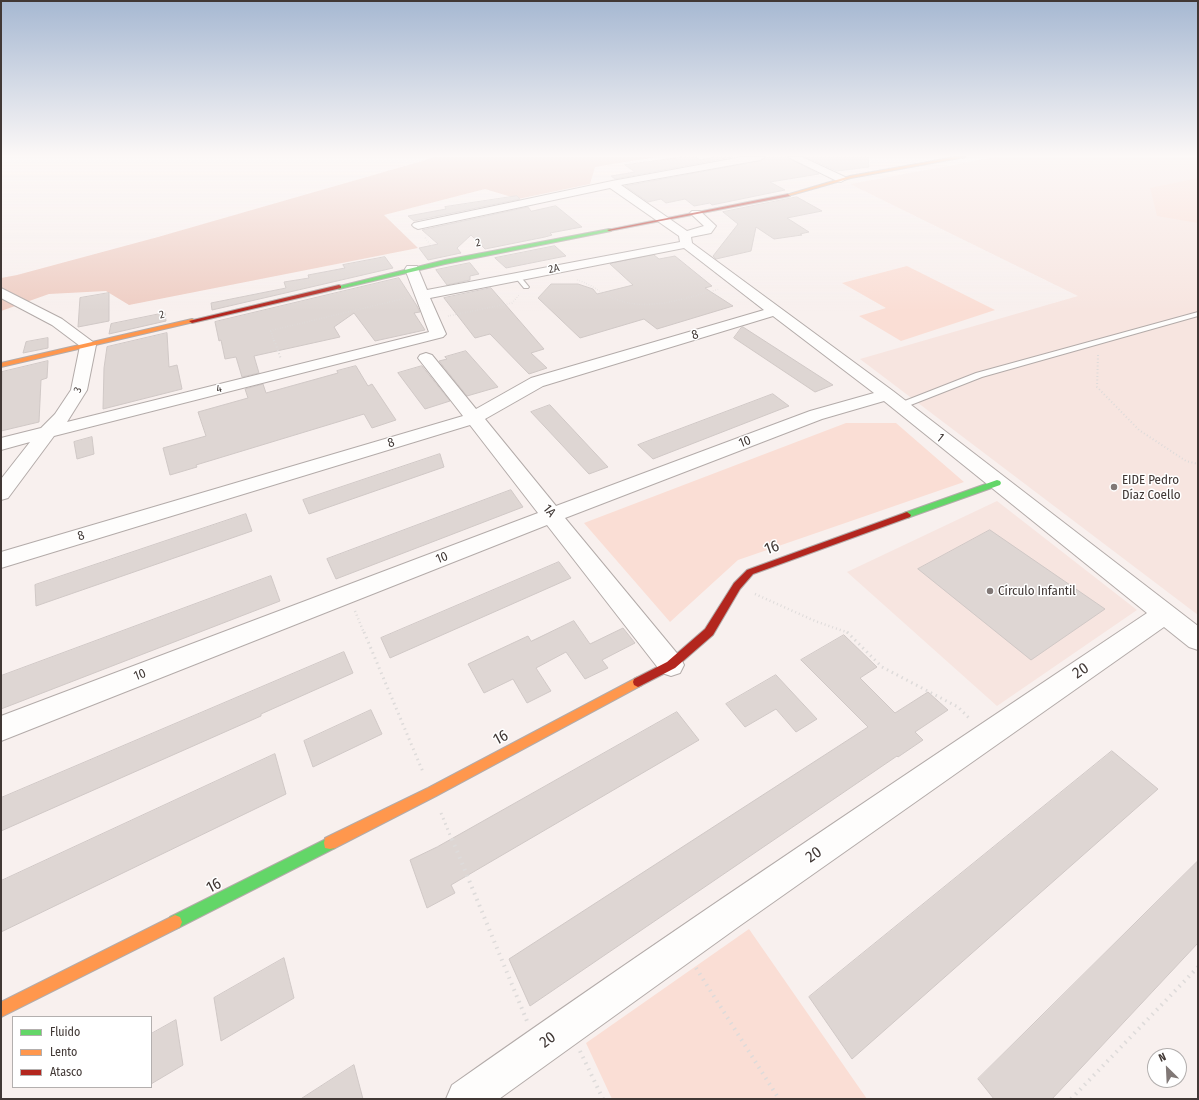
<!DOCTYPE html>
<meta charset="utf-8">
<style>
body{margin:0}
#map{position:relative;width:1199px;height:1100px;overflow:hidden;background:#f8f0ee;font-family:"Fira Sans Condensed",sans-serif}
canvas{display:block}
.frame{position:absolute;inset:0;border:2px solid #413835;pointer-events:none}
.legend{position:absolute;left:12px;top:1016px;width:140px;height:72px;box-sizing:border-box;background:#fff;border:1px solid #b3afae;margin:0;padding:5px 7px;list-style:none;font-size:12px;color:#413835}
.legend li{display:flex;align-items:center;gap:8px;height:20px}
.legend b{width:20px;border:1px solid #b3afae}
.north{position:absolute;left:1147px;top:1048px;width:40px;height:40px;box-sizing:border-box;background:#fff;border:1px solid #b3afae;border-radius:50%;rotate:336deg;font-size:11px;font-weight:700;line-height:16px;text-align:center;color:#413835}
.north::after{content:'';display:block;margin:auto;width:14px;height:18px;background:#817876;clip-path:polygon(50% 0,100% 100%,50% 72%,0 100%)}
</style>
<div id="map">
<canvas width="1199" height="1100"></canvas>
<div class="frame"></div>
<ul class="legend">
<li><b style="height:5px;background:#63d668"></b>Fluido</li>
<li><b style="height:5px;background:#ff974d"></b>Lento</li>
<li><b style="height:5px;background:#b3261e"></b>Atasco</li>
</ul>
<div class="north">N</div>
</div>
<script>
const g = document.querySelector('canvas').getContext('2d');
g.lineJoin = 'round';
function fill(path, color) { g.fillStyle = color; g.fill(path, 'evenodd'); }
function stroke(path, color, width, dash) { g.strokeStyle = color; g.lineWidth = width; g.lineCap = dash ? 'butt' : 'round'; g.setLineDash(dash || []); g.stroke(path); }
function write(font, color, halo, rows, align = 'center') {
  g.font = font + ' "Fira Sans Condensed",sans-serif'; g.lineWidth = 3; g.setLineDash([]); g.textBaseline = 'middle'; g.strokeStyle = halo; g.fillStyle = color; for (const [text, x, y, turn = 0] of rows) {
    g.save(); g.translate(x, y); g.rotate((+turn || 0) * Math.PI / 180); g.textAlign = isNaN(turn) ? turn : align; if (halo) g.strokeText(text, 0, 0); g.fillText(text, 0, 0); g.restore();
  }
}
fill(new Path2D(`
 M996 157H1198V615L860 359 1078 296 850 184Z
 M997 501 1137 610 997 706 847 572Z`), '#f7e5e0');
fill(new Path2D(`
 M1198 178V223L1157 216 1150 188Z
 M907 266 995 310 901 341 859 316 886 308 842 283Z
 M846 423H896L964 482 738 560 670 622 584 523Z
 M749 929 867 1099H612L586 1043Z`), '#faded5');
fill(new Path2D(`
 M436 157H656L595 167 590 184 518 199 485 189 384 215 418 248 129 305 106 291 49 294 1 311V278L17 275 158 237Z`), '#eecdc3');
const building = new Path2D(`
 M683 157H696L700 160 715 157H732L615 179 611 176 635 172 625 165Z
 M766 157H787L819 174 770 182 785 190 712 205 710 203 694 206 685 199 666 203 661 199 648 202 625 186 760 161Z
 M806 157H868L869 167 837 171Z
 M517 196 520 199 414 221 408 216 446 209 445 207Z
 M797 197 822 211 787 218 809 232 800 234 802 235 774 239 756 227 751 251 716 259 713 256 738 224 723 212Z
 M556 206 582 227 550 233 552 235 545 237 485 249 471 235 457 248 461 253 428 260 419 248 438 244 422 230 528 207 531 211Z
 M555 246 566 256 506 268 495 258Z
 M654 255 659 259 675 256 712 286 705 288 733 306 657 329 644 319 580 338 538 298 551 284H578L593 289 597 294 633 285 610 264Z
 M385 257 393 268 212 310 211 303 286 288 284 282 309 278 308 275 345 268 343 265Z
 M470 263 479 274 470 276V280L447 285 436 270Z
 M399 278 417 306 420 312 414 313 425 330 375 341 354 313 334 327 340 337 254 356 259 373 242 377 236 357 225 359 221 340 219 341 215 322Z
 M491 288 544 349 531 353 547 368 529 374 490 334 475 338 444 298Z
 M109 293V321L78 327 80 298Z
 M165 313 166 321 109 334 111 324Z
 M742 327H743L833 385 815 392 734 338Z
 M167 333 169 367 177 365 182 389 103 409 104 368 107 347Z
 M48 338V348L23 353 26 342Z
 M466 351 498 387 467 396 439 361 447 359 445 357Z
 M48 361 47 378 41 380 39 422 1 431 2 372Z
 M356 366 368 386 372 384 396 420 372 428 364 414 196 465 197 467 170 475 163 448 206 436 198 412 248 398 245 389 263 384 266 393 338 373 337 371Z
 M422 366 450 401 425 409 398 373Z
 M773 394 789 406 653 459 638 445Z
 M550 405 608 467 589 474 531 412Z
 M92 437 94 454 77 459 74 442Z
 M440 454 444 467 309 514 303 500Z
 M511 490 523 507 336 579 327 559Z
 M246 514 252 531 36 606 35 585Z
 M990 530 1105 609 1031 660 918 569Z
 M559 562 571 578 390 658 381 638Z
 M271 576 280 601 1 709V676Z
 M574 621 590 644 623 628 635 643 602 660 608 668 585 679 566 652 536 668 551 691 527 703 513 679 484 693 468 664 528 636 531 641Z
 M844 635 877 667 860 678 895 713 928 692 948 710 915 732 923 740 898 757 897 756 530 1006 509 959 868 727 801 660Z
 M344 652 353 673 261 714V716L1 831V798Z
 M776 675 817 719 796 732 776 709 745 727 726 704Z
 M371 710 382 734 313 767 304 741Z
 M677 712 699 740 451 885 455 893 427 908 410 860 437 847Z
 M1112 751 1158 789 852 1059 809 997Z
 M275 754 286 794 1 932V881Z
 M1198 861V943L1052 1099H994L978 1079Z
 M284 958 294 998 221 1041 214 998Z
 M176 1020 183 1065 151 1084V1034Z
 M354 1065 363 1099H301Z`);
fill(building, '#ded6d3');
stroke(building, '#d0c8c6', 1);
const lane = new Path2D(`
 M515 275H519L529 287 528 288H524L514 276Z
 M1198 312V316L982 377 903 408 900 409 896 406 897 404 976 373Z`);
const street = new Path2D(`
 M742 157H765L760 160 621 185 687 231 704 226 690 213 692 211H700L716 226 711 233 691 237 692 243 893 391 1198 626V650L1189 647 1164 627 738 927 499 1099H446L452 1085C681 924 914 769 1147 613L884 401 822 419 565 518 680 657 684 665 680 673 671 676 662 673 547 525 1 741V716L538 513 470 425 1 568V552L463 416 418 358 420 355 426 353 432 355 476 409 531 378 764 310 684 248 430 298 446 334 443 337 54 436 8 498 1 500V479L30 442 1 450V438L41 428 55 414 71 390 80 346 52 325 1 298V288L62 319 93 342 96 345 87 390 67 422 429 332 405 269 407 266H417L427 290 680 242 679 236 610 188 418 229 414 227 412 225 414 223 612 181ZM773 316 874 393 810 411 556 506 485 419 543 386Z
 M788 157H802L845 177 846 179 841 182 837 181Z`);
const fast = new Path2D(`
 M609 229H611V231L445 264 339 289 336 287 445 260Z
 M997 480 1000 481 1001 483 1000 485 910 517 907 518 903 515 904 513Z
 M330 837 335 838 336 843 335 848 180 927 175 929 170 927 168 922 170 917Z`);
const slow = new Path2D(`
 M955 157H965L851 178 788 196 786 195 850 176Z
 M192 319 194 320V322L1 367V363Z
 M638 677 642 679 643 682 642 685 436 796 335 848 330 849 325 848 324 843 325 838 428 788Z
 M175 915 180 917 182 922 180 927 1 1017V1002Z`);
const jam = new Path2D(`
 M788 194 790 196 609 231 607 230Z
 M339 285 341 286V288L192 323 189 321Z
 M907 512 911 515 910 517 753 574 740 589 713 635 675 668 642 685 638 687 634 685 633 682 634 679 667 662 705 629 734 583 747 570Z`);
stroke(lane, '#b3aba9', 2);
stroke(street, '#b3aba9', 2);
stroke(fast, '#b3aba9', 2);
stroke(slow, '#b3aba9', 2);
stroke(jam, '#b3aba9', 2);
stroke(new Path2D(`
 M425 237 426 239`), '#dedbda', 1, [0.5, 1.5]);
stroke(new Path2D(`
 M425 238 436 251
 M577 280C592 284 603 295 618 300 651 312 688 297 720 289
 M448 316 512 303 520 294
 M274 341 271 331 273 330 406 298`), '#dedbda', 1.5, [0.5, 2]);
stroke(new Path2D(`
 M274 340 281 359
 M1098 355 1097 387 1139 430 1186 461 1198 464`), '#dedbda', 2, [1, 2.5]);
stroke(new Path2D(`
 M755 594 815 621 849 633
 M355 611 364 633`), '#dedbda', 2.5, [1, 3]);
stroke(new Path2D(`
 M364 632 423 772
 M847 632 882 667 958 707 971 720
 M441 813 452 840`), '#dedbda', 3, [1.5, 4]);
stroke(new Path2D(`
 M452 839 527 1021
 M696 968 779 1099
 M580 1051 603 1099
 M1071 1099 1198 967`), '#dedbda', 4, [1.5, 5]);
fill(lane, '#fefdfc');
fill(street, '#fefdfc');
fill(fast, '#63d668');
fill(slow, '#ff974d');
fill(jam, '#b3261e');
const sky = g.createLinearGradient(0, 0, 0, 311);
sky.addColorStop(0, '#a6b8d2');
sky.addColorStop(0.5, '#fcf8f7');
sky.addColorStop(1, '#fcf8f700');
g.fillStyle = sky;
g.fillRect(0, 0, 1199, 311);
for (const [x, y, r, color] of [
 [1114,487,4,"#817876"],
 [990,591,4,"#817876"]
]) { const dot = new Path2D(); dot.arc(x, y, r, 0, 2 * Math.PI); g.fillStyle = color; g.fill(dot); stroke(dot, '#fff', 1.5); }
write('11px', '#413835', '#fff', [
 ["2",478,243,-11],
 ["2A",554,269,-11],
 ["2",162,315,-13],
 ["4",219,389,-14],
 ["3",78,390,-68]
]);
write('13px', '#413835', '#fff', [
 ["8",695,335,-17],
 ["1",940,438,38],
 ["10",745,442,-21],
 ["8",391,443,-17],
 ["1A",549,511,51],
 ["8",81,536,-17],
 ["10",442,558,-21],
 ["10",140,675,-21]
]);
write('13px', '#413835', '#fff', [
 ["EIDE Pedro",1122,480],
 ["Díaz Coello",1122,495],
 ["Círculo Infantil",998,591]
], 'left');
write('16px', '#413835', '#fff', [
 ["16",772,548,-20],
 ["20",1081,671,-34],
 ["16",501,738,-28],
 ["20",814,855,-35],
 ["16",214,886,-27],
 ["20",548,1040,-36]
]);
</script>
